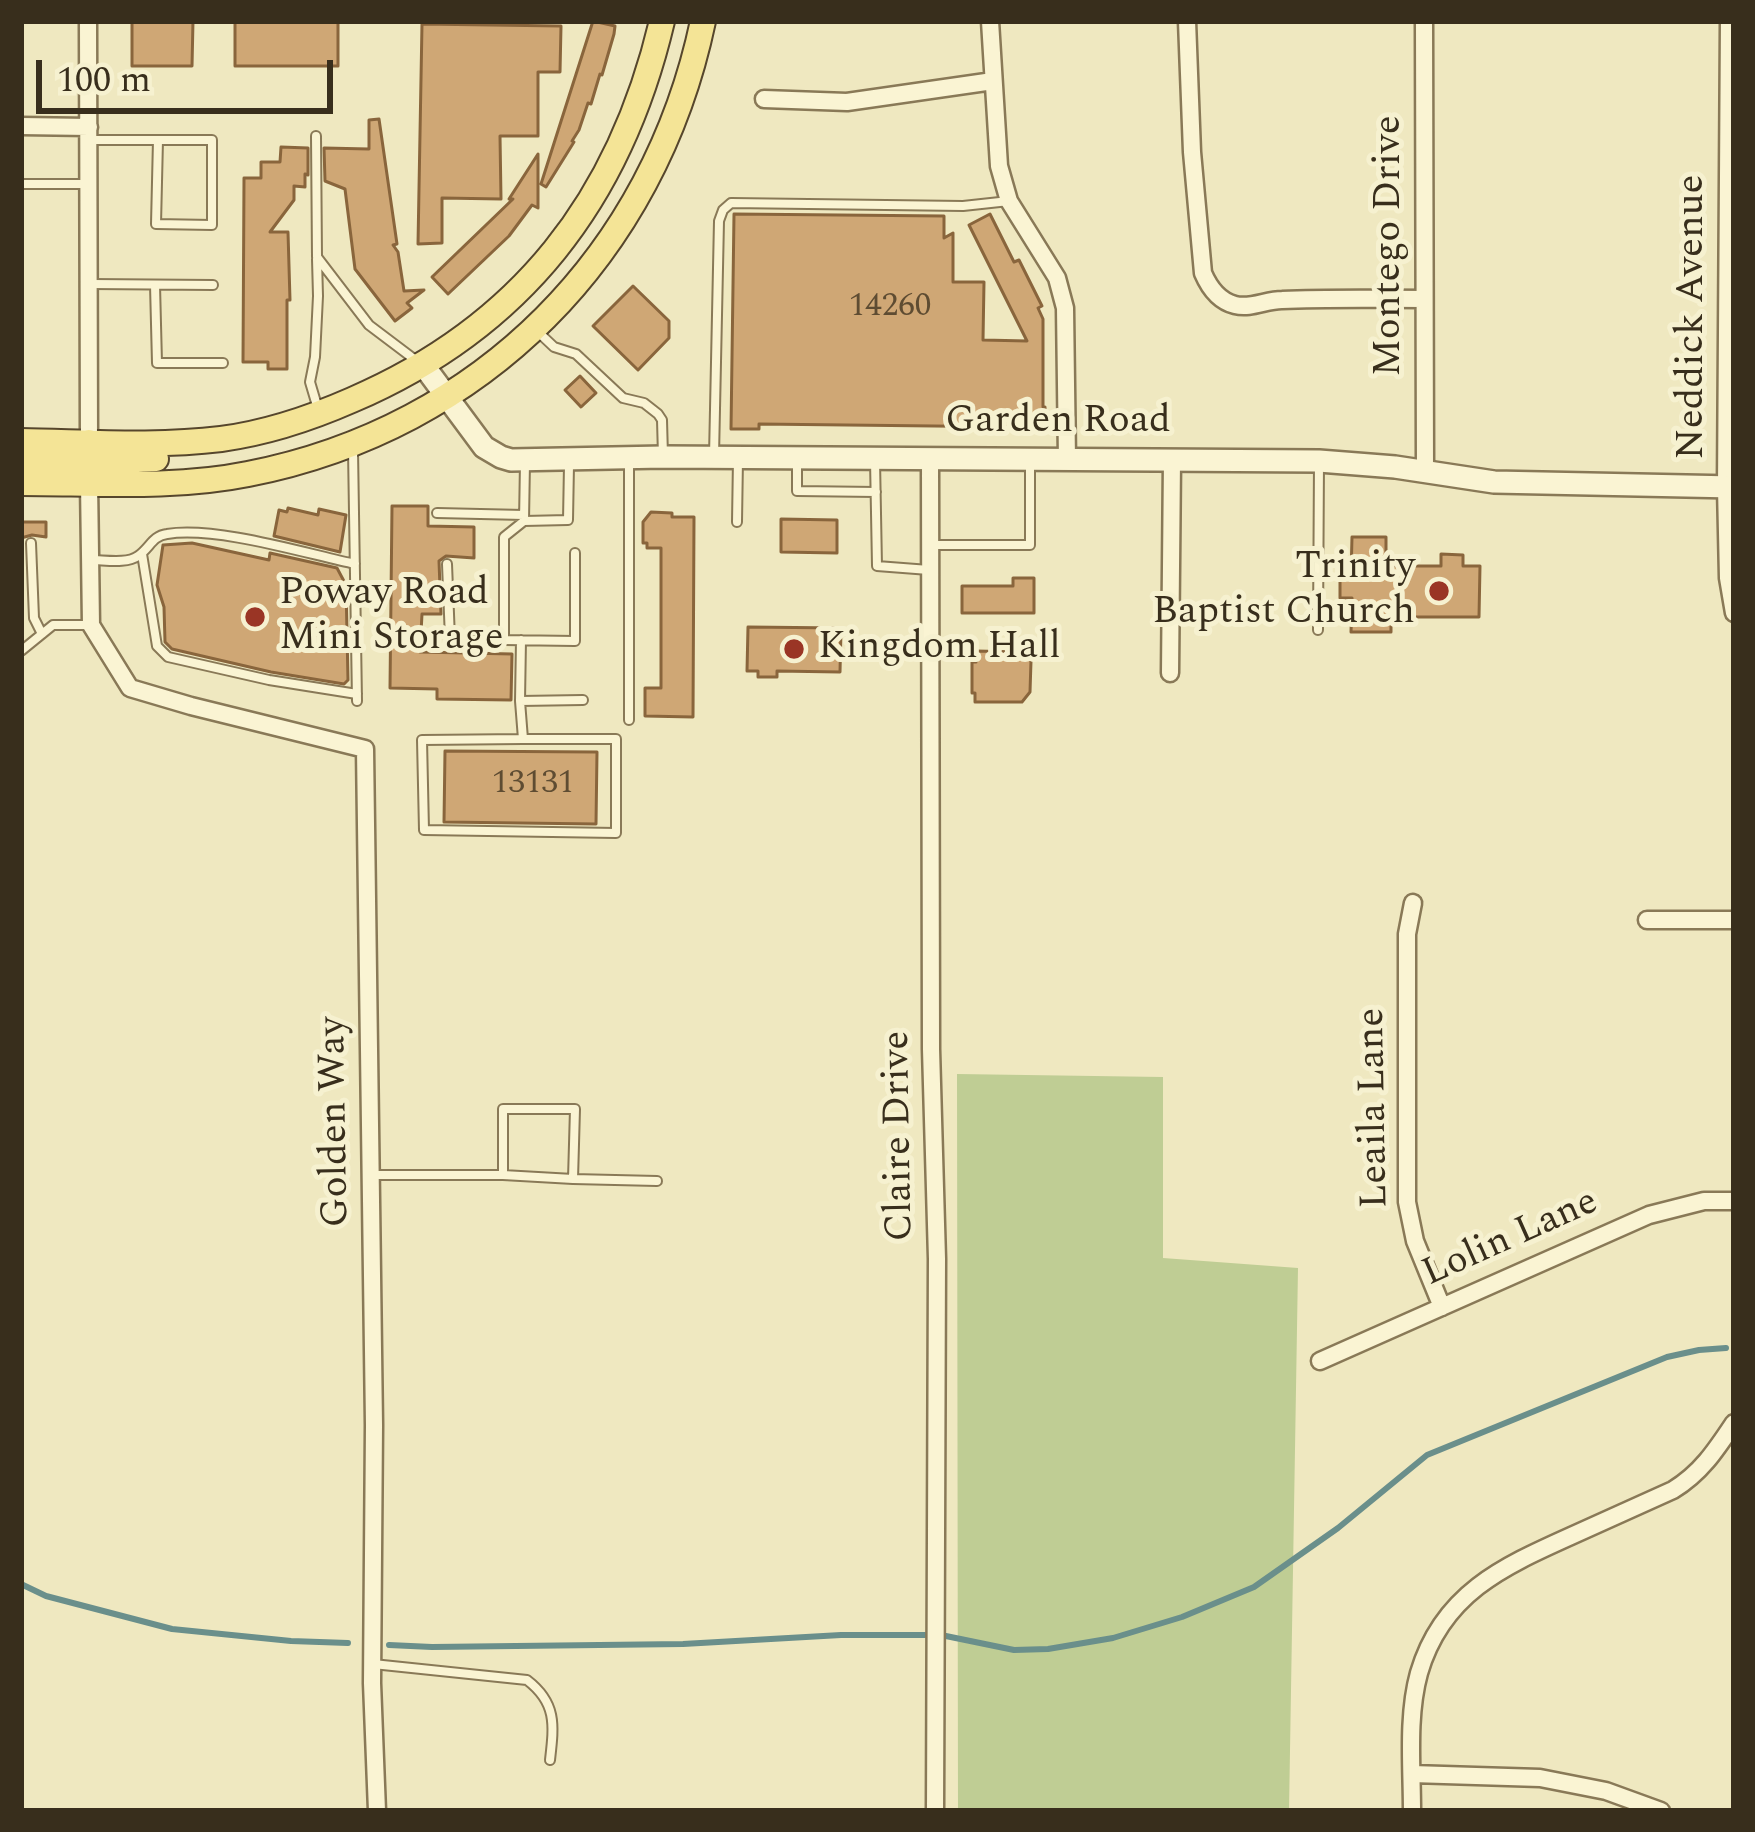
<!DOCTYPE html>
<style>
body{margin:0}
#map{position:relative;width:1755px;height:1832px;overflow:hidden;background:#efe8c0;font-family:Spectral,serif}
canvas{display:block}
.frame{position:absolute;inset:0;border:24px solid #382e1c;pointer-events:none}
.scale{position:absolute;left:36px;top:60px;width:297px;height:54px;box-sizing:border-box;border:6px solid #382e1c;border-top:0;padding-left:15px;font-size:36px;line-height:42px;white-space:nowrap;color:#382e1c;-webkit-text-stroke:9px #f6f1d0;paint-order:stroke}
</style>
<div id="map">
<canvas width="1755" height="1832"></canvas>
<div class="frame"></div>
<div class="scale">100 m</div>
</div>
<script>
const g = document.querySelector('canvas').getContext('2d');
g.lineJoin = 'round';
function fill(path, color) { g.fillStyle = color; g.fill(path, 'evenodd'); }
function stroke(path, color, width, dash) { g.strokeStyle = color; g.lineWidth = width; g.lineCap = dash ? 'butt' : 'round'; g.setLineDash(dash || []); g.stroke(path); }
function write(font, color, halo, rows, align = 'center') {
  g.font = font + ' Spectral,serif'; g.lineWidth = 10; g.setLineDash([]); g.textBaseline = 'middle'; g.strokeStyle = halo; g.fillStyle = color; for (const [text, x, y, turn = 0] of rows) {
    g.save(); g.translate(x, y); g.rotate((+turn || 0) * Math.PI / 180); g.textAlign = isNaN(turn) ? turn : align; if (halo) g.strokeText(text, 0, 0); g.fillText(text, 0, 0); g.restore();
  }
}
fill(new Path2D(`
 M957 1074 1163 1077V1258L1298 1268 1289 1811H958Z`), '#bfcd94');
stroke(new Path2D(`
 M21 1584 46 1596 172 1629 291 1641 348 1643
 M941 1635 1014 1650 1048 1649 1113 1638 1182 1617 1254 1587 1338 1528 1427 1455 1667 1357 1699 1350 1726 1348
 M389 1645 432 1647 683 1644 841 1635H925`), '#6a8f8b', 6);
const building = new Path2D(`
 M132 21H193L192 66H132Z
 M235 21H338V66H235Z
 M593 21 615 26 614 34 602 75 600 74 591 104 588 103 579 130 572 141 574 142 546 187 541 184Z
 M422 24 561 26 560 72H538V136H500L501 199 442 198V243L418 244Z
 M379 119 397 244 393 245 398 252 404 291 424 290 407 303 412 308 395 321 355 269 345 189 325 181 324 148 369 149V120Z
 M281 147 308 148V175L305 174V187L294 186V200L270 232H288L290 300H287V369H268V362H243L244 178H261V162H280Z
 M538 154V208L532 205 509 236 448 294 432 277 513 199H509Z
 M734 214 944 216V238L953 233V282H984L983 340 1027 341 969 225 990 214 1014 262 1019 260 1042 306 1038 308 1043 319V407H1045V430H1022V427L759 424V429H731Z
 M633 286 669 321V338L638 370 593 326Z
 M580 376 596 393 581 407 565 390Z
 M392 506H428V526L474 527V558L446 556 439 561 441 614H422L420 652 512 654 511 700 437 699V689L390 688Z
 M288 508 318 515 319 509 346 515 340 552 274 536 279 510 287 512Z
 M651 512 672 513V517H694L693 717 645 716V688H661V548H647V543H643V522Z
 M781 519 837 520V553L781 552Z
 M21 522H46V537L32 535 21 538Z
 M1352 537H1386V566H1441V554L1463 555V566H1480L1479 617H1391V632H1351L1352 598H1340V575H1351Z
 M192 543 269 560 270 553 337 568 346 585 348 680 344 684 271 672 172 649 165 642 164 607 157 585 163 545Z
 M1013 578H1034V613H962V586H1013Z
 M748 627 841 628 840 672 777 671V677H758V671H747Z
 M976 651 1022 652 1031 661 1030 692 1022 702H975V693H972V662H976Z
 M445 751 597 752 596 824 444 822Z`);
fill(building, '#cfa775');
stroke(building, '#89653c', 3);
const service = new Path2D(`
 M316 136 317 257 369 325 418 362
 M91 140H212V225L156 224 158 140
 M21 184H88
 M317 259 318 296 315 357 310 382 318 409
 M91 284 213 285
 M155 285 157 363H223
 M536 330 554 347 576 354 623 398 644 403 658 414 662 420 663 456
 M353 450 357 701
 M714 456 719 221 723 210 731 203 963 206 1009 201
 M629 460V720
 M875 460 877 566 929 570
 M525 462 524 521 568 520 569 465
 M797 463V491L876 492
 M437 513 524 515
 M524 521 504 537V640L575 641V553
 M737 522 738 459
 M31 543 34 618 42 634
 M932 545H1030V461
 M142 554 157 646 168 657 269 680 357 694
 M91 560C105 560 127 564 138 556 150 548 152 536 167 534 216 526 304 553 355 564
 M447 564 450 639 504 640
 M1318 630 1319 462
 M521 640 520 701 583 700
 M21 651 53 625H89
 M520 701 523 739 422 740 424 830 616 833V739H523
 M372 1175H503V1109H575L573 1179 503 1175
 M573 1179 657 1181
 M373 1664 527 1680C557 1703 554 1725 550 1760`);
const minor = new Path2D(`
 M88 21 89 442
 M990 21 999 166 1009 201 1057 278 1065 308 1067 460
 M1187 21 1192 152 1203 273C1209 287 1219 301 1235 305 1251 309 1266 300 1282 300 1329 298 1376 299 1424 299
 M1424 21 1425 471
 M1729 21 1726 487 1728 578 1734 613
 M764 99 847 102 993 81
 M21 126 89 127
 M930 459 931 1049 937 1259 935 1811
 M89 483 91 625 130 688 191 706 365 749 374 1425 372 1683 377 1811
 M1170 673 1172 460
 M1413 903 1407 934V1202L1415 1241 1442 1307
 M1647 920H1734
 M1320 1361 1649 1215 1704 1201H1734
 M1412 1774 1540 1778 1606 1791 1661 1811
 M1412 1811C1412 1767 1407 1716 1419 1673 1442 1594 1502 1567 1571 1536 1605 1521 1639 1505 1673 1490 1701 1473 1716 1450 1734 1423`);
const tertiary = new Path2D(`
 M424 366 484 447 501 457 511 460 663 457 1319 461 1395 467 1494 482 1734 487`);
const primary = new Path2D(`
 M21 441C88 442 155 447 221 439 266 433 311 418 352 400 522 327 620 199 662 21
 M21 463C46 464 81 472 89 442
 M21 483C96 483 174 489 248 474 483 428 654 254 703 21
 M89 483 92 467 100 462 156 459`);
stroke(service, '#897957', 12);
stroke(minor, '#897957', 21);
stroke(tertiary, '#897957', 26);
stroke(primary, '#56462c', 28);
stroke(service, '#faf4d3', 8);
stroke(minor, '#faf4d3', 16);
stroke(tertiary, '#faf4d3', 21);
stroke(primary, '#f4e496', 24);
for (const [x, y, r, color] of [
 [1439,591,12,"#9a3525"],
 [255,617,12,"#9a3525"],
 [794,649,12,"#9a3525"]
]) { const dot = new Path2D(); dot.arc(x, y, r, 0, 2 * Math.PI); g.fillStyle = color; g.fill(dot); stroke(dot, '#f6f1d0', 4.5); }
write('33px', '#5e4c32', null, [
 ["14260",890,309],
 ["13131",533,786]
]);
write('39px', '#382e1c', '#f6f1d0', [
 ["Montego Drive",1391,246,-90],
 ["Neddick Avenue",1694,317,-90],
 ["Garden Road",1058,423],
 ["Leaila Lane",1376,1108,-91],
 ["Golden Way",337,1122,-91],
 ["Claire Drive",901,1136,-91],
 ["Lolin Lane",1511,1240,-24]
]);
write('39px', '#382e1c', '#f6f1d0', [
 ["Trinity",1415,569,"right"],
 ["Baptist Church",1415,614,"right"],
 ["Poway Road",279,595],
 ["Mini Storage",279,640],
 ["Kingdom Hall",818,649]
], 'left');
</script>
